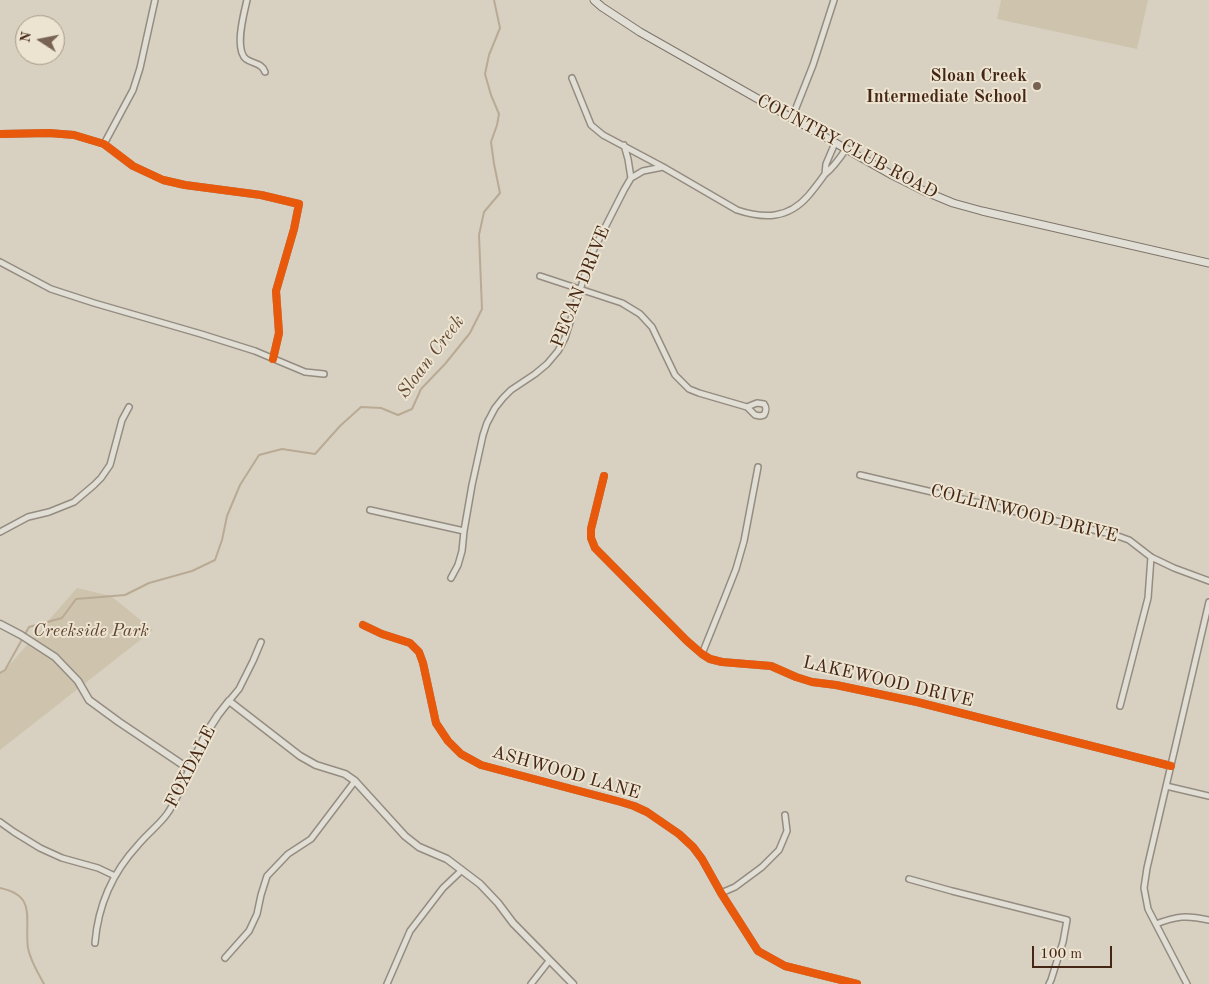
<!DOCTYPE html>
<style>
body{margin:0}
#map{position:relative;width:1209px;height:984px;overflow:hidden;background:#d8d1c1;font-family:"Old Standard TT",serif}
canvas{display:block}
.north{position:absolute;left:15px;top:15px;width:50px;height:50px;box-sizing:border-box;background:#ece4d1;border:1px solid #a99885;border-radius:50%;rotate:281deg;font-size:14px;font-weight:700;line-height:20px;text-align:center;color:#452614}
.north::after{content:'';display:block;margin:auto;width:18px;height:22px;background:#786251;clip-path:polygon(50% 0,100% 100%,50% 72%,0 100%)}
.scale{position:absolute;left:1032px;top:946px;width:80px;height:22px;box-sizing:border-box;border:2px solid #452614;border-top:0;padding-left:6px;font-size:15px;line-height:18px;white-space:nowrap;color:#452614;-webkit-text-stroke:4px #ece4d1;paint-order:stroke}
</style>
<div id="map">
<canvas width="1209" height="984"></canvas>
<div class="north">N</div>
<div class="scale">100 m</div>
</div>
<script>
const g = document.querySelector('canvas').getContext('2d');
g.lineJoin = 'round';
function fill(path, color) { g.fillStyle = color; g.fill(path, 'evenodd'); }
function stroke(path, color, width, dash) { g.strokeStyle = color; g.lineWidth = width; g.lineCap = dash ? 'butt' : 'round'; g.setLineDash(dash || []); g.stroke(path); }
function write(font, color, halo, rows, align = 'center') {
  g.font = font + ' "Old Standard TT",serif'; g.lineWidth = 4; g.setLineDash([]); g.textBaseline = 'middle'; g.strokeStyle = halo; g.fillStyle = color; for (const [text, x, y, turn = 0] of rows) {
    g.save(); g.translate(x, y); g.rotate((+turn || 0) * Math.PI / 180); g.textAlign = isNaN(turn) ? turn : align; if (halo) g.strokeText(text, 0, 0); g.fillText(text, 0, 0); g.restore();
  }
}
fill(new Path2D(`
 M1001 0H1148L1137 49 997 19Z
 M77 588 111 596 153 630 0 750V673L5 670Z`), '#cec3ad');
stroke(new Path2D(`
 M0 673 5 670 29 627 62 618 76 599 125 595 149 583 192 571 215 560 222 540 227 516 240 485 259 455 282 449 315 454 340 426 361 407 381 408 398 415 412 409 421 389 445 364 470 333 482 309 479 235 484 212 500 193 494 164 491 142 497 125 499 114 491 95 485 74 489 55 500 28 494 0
 M0 888C38 896 24 919 28 948 30 960 38 973 44 984`), '#b9aa94', 2);
const minor = new Path2D(`
 M247 0C244 13 234 49 246 59 253 64 262 63 265 72
 M572 78 591 125 603 135 663 167 737 210C764 219 788 219 808 196 814 189 820 181 825 174
 M792 118 813 65 834 0
 M0 134 49 133 74 135 104 144 133 166 163 180 185 185 261 195 299 204 294 229 276 291 279 333 273 359
 M835 143 826 164 825 174C834 167 840 158 846 149
 M104 144 133 90 140 68 155 0
 M624 145 628 159 631 178
 M0 262 51 289 94 303 201 334 255 351 305 372 324 374
 M540 276 622 303 640 314 652 327 675 375 689 389 699 393 747 407 755 415 760 416 764 415C766 411 767 408 764 404L757 403 747 407
 M860 475 1115 535 1129 540 1151 557 1174 568 1209 581
 M604 476 591 529V538L595 548 687 641 702 654 710 659 722 662 771 666 796 677 812 682 836 685 917 702 1171 766
 M370 510 464 531
 M0 532 28 517 49 512 74 502 94 485 101 478 110 465 122 420 129 407
 M451 578 458 565 462 551 464 531 472 485 483 435 487 423 495 408 503 398 511 390 535 374 547 364 558 351 565 338 587 268 593 251 624 190 631 178 643 171 663 167
 M363 625 382 634 410 643 419 652 423 663 436 723 448 741 461 754 481 765 621 802 634 806 647 812 679 834 693 847 702 859 721 893 758 951 785 966 857 984
 M702 654 723 602 736 569 744 541 758 467
 M229 701 239 689 253 661 261 642
 M1120 706 1148 598 1151 557
 M1166 786 1209 796
 M0 822 14 832 40 848 62 858 98 868 115 876
 M909 879 952 891 1067 920 1063 942 1051 980 1049 984
 M721 893 735 887 762 867 779 850 787 831 785 815
 M1156 924C1177 916 1186 915 1209 920
 M95 943C98 906 113 872 138 845 147 834 159 825 167 814 177 800 183 784 189 769
 M225 958 249 931 257 914 261 895 267 876 288 854 311 839 355 781
 M387 984 410 931 443 888 462 870
 M531 984 549 961
 M1187 984 1148 909 1144 888 1147 868 1209 602`);
const tertiary = new Path2D(`
 M0 624 21 635 55 657 78 681 89 700 119 722 189 769 207 732 218 715 229 701 300 756 316 765 345 774 355 781 405 836 419 847 447 859 480 884 498 903 513 923 573 984`);
const secondary = new Path2D(`
 M594 0 602 7 640 32 892 175 924 191 953 203 982 211 1209 263`);
stroke(minor, '#948c81', 8);
stroke(tertiary, '#948c81', 9);
stroke(secondary, '#7e756b', 9);
stroke(minor, '#e1ded6', 5);
stroke(tertiary, '#e1ded6', 6);
stroke(secondary, '#e1ded6', 7);
stroke(new Path2D(`
 M0 134 49 133 74 135 104 144 133 166 163 180 185 185 261 195 299 204 294 229 276 291 279 333 273 359
 M604 476 591 529V538L595 548 687 641 702 654 710 659 722 662 771 666 796 677 812 682 836 685 917 702 1171 766
 M363 625 382 634 410 643 419 652 423 663 436 723 448 741 461 754 481 765 621 802 634 806 647 812 679 834 693 847 702 859 721 893 758 951 785 966 857 984`), '#e8590c', 8);
for (const [x, y, r, color] of [
 [1037,86,5,"#786251"]
]) { const dot = new Path2D(); dot.arc(x, y, r, 0, 2 * Math.PI); g.fillStyle = color; g.fill(dot); stroke(dot, '#ece4d1', 2); }
write('bold 18px', '#452614', '#ece4d1', [
 ["Sloan Creek",1027,76],
 ["Intermediate School",1027,97]
], 'right');
write('18px', '#452614', '#ece4d1', [
 ["COUNTRY CLUB ROAD",847,147,28],
 ["PECAN DRIVE",581,287,-68],
 ["COLLINWOOD DRIVE",1024,514,14],
 ["LAKEWOOD DRIVE",888,682,13],
 ["FOXDALE",191,767,-63],
 ["ASHWOOD LANE",566,773,16]
]);
write('italic 18px', '#5f432f', '#ece4d1', [
 ["Creekside Park",91,631]
]);
write('italic 19px', '#644934', '#ece4d1', [
 ["Sloan Creek",431,357,-53]
]);
</script>
